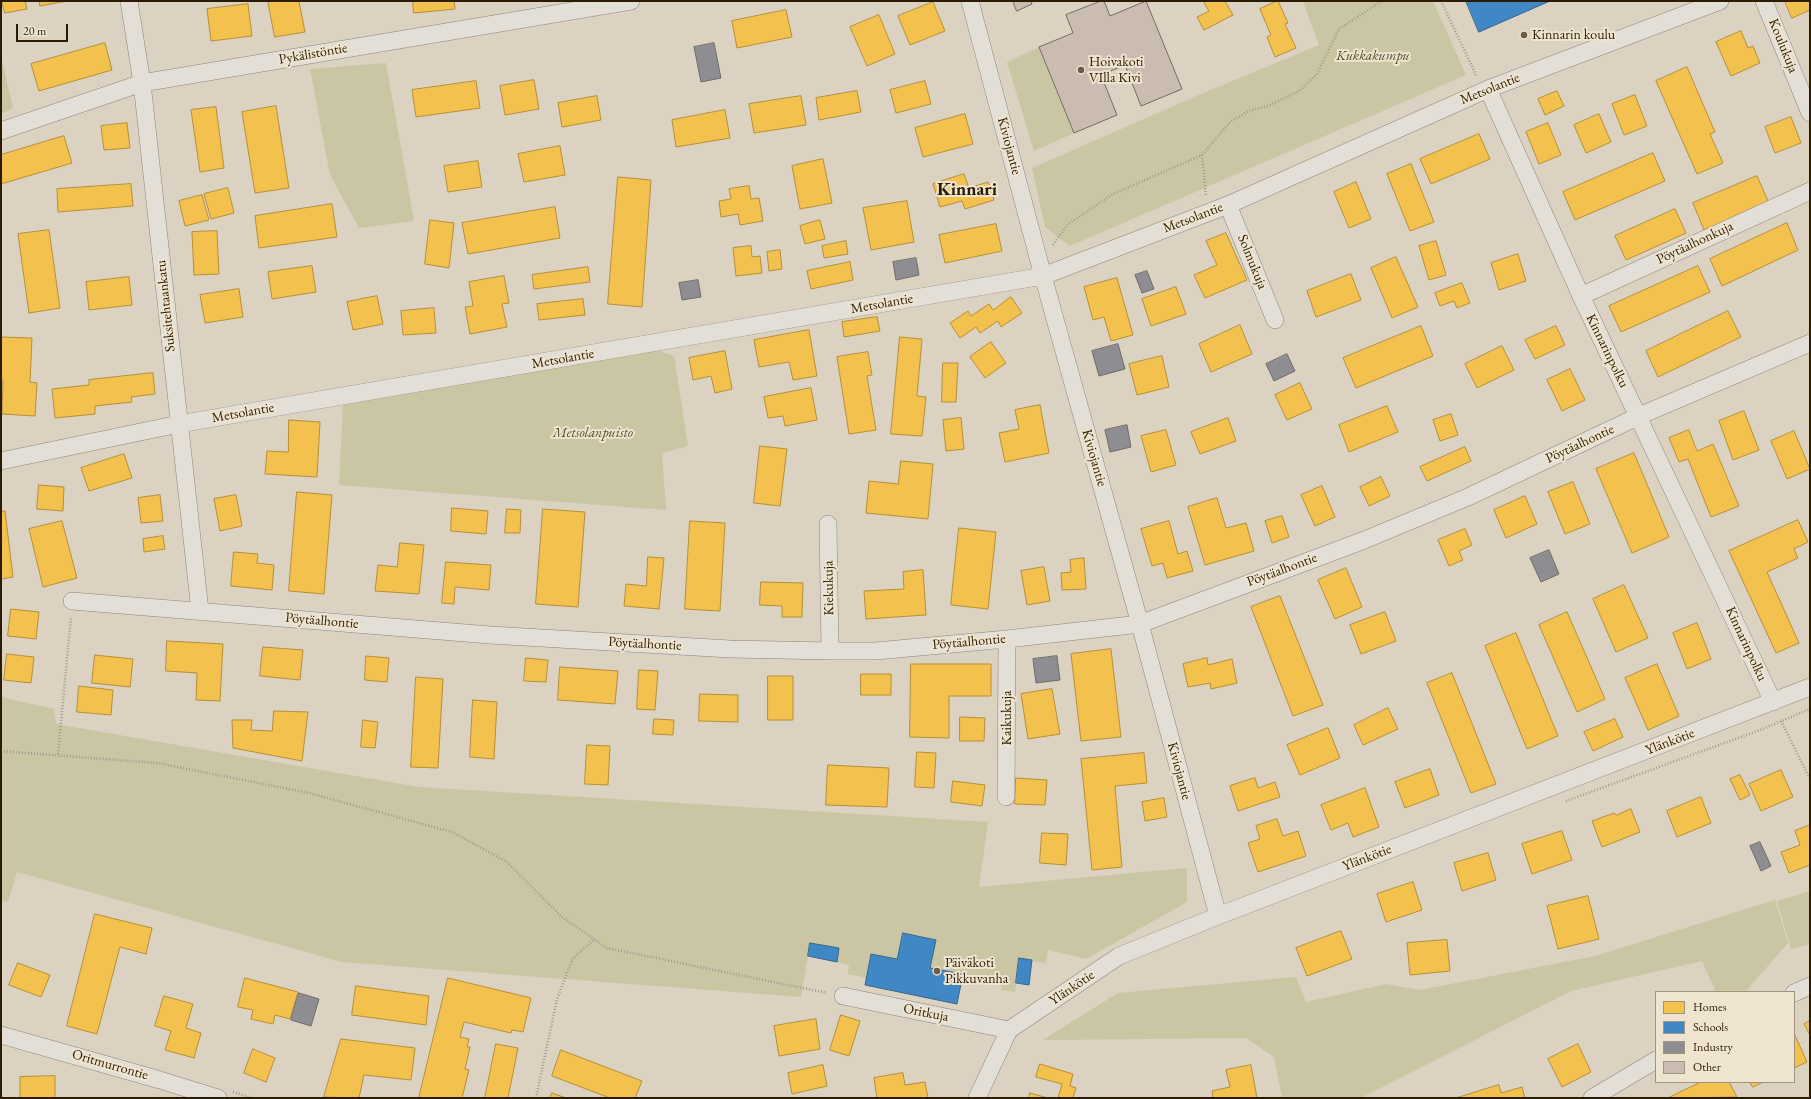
<!DOCTYPE html>
<meta charset="utf-8">
<style>
body{margin:0}
#map{position:relative;width:1811px;height:1099px;overflow:hidden;background:#dbd2c1;font-family:"EB Garamond",serif}
canvas{display:block}
.frame{position:absolute;inset:0;border:2px solid #2b1b02;pointer-events:none}
.legend{position:absolute;left:1655px;top:991px;width:140px;height:92px;box-sizing:border-box;background:#efe4d0;border:1px solid #a1947e;margin:0;padding:5px 7px;list-style:none;font-size:12px;color:#2b1b02}
.legend li{display:flex;align-items:center;gap:8px;height:20px}
.legend b{width:20px;border:1px solid #a1947e}
.scale{position:absolute;left:16px;top:24px;width:52px;height:18px;box-sizing:border-box;border:2px solid #2b1b02;border-top:0;padding-left:5px;font-size:12px;line-height:14px;white-space:nowrap;color:#2b1b02;-webkit-text-stroke:3px #efe4d0;paint-order:stroke}
</style>
<div id="map">
<canvas width="1811" height="1099"></canvas>
<div class="frame"></div>
<ul class="legend">
<li><b style="height:11px;background:#f2c14e"></b>Homes</li>
<li><b style="height:11px;background:#3f88c5"></b>Schools</li>
<li><b style="height:11px;background:#8d8d92"></b>Industry</li>
<li><b style="height:11px;background:#cabcb0"></b>Other</li>
</ul>
<div class="scale">20 m</div>
</div>
<script>
const g = document.querySelector('canvas').getContext('2d');
g.lineJoin = 'round';
function fill(path, color) { g.fillStyle = color; g.fill(path, 'evenodd'); }
function stroke(path, color, width, dash) { g.strokeStyle = color; g.lineWidth = width; g.lineCap = dash ? 'butt' : 'round'; g.setLineDash(dash || []); g.stroke(path); }
function write(font, color, halo, rows, align = 'center') {
  g.font = font + ' "EB Garamond",serif'; g.lineWidth = 4; g.setLineDash([]); g.textBaseline = 'middle'; g.strokeStyle = halo; g.fillStyle = color; for (const [text, x, y, turn = 0] of rows) {
    g.save(); g.translate(x, y); g.rotate((+turn || 0) * Math.PI / 180); g.textAlign = isNaN(turn) ? turn : align; if (halo) g.strokeText(text, 0, 0); g.fillText(text, 0, 0); g.restore();
  }
}
fill(new Path2D(`
 M1303 1H1433L1466 75 1070 246 1045 227 1032 168 1194 97 1319 45Z
 M1039 47 1074 133 1034 151 1007 62Z
 M1 57 13 108 1 114Z
 M386 63 414 221 359 228 330 175 310 69Z
 M656 350 674 356 688 446 662 453 666 510 339 485 343 405Z
 M1 697 54 709 56 724 419 787 988 822 979 887 1187 868V902L1086 959 1048 950 1046 963 1019 959 1015 992 1001 990 1002 983 962 977 963 974 930 968 936 940 903 933 897 959 871 954 866 978 848 974 849 965 808 956 801 997 342 962 17 872 8 902 1 900Z
 M1810 891V944L1791 949 1777 901Z
 M1775 900 1788 943 1745 992H1716L1702 961 1571 991 1363 1097 1282 1098 1274 1057 1246 1038 1043 1040 1118 993 1296 977 1306 1002 1386 984 1420 990 1595 956Z`), '#cac5a2');
const homes = new Path2D(`
 M2 1H25L27 9 5 13Z
 M40 1H67L40 6Z
 M268 1H299L305 32 275 37Z
 M413 1H454L455 9 414 13Z
 M1207 1H1225L1233 15 1204 30 1197 17 1209 11 1204 3Z
 M1278 1 1288 23 1285 24 1296 48 1275 57 1267 37 1271 35 1260 9Z
 M1785 1H1810V10L1792 18Z
 M933 2 945 31 910 45 898 16Z
 M248 4 252 36 211 41 207 9Z
 M786 10 792 37 737 48 732 21Z
 M879 15 895 54 867 66 850 27Z
 M1741 31 1748 48 1753 46 1760 63 1731 76 1716 42Z
 M105 43 112 70 39 91 31 64Z
 M1687 67 1715 132 1710 134 1723 163 1697 174 1656 81Z
 M534 80 539 109 505 115 500 86Z
 M476 81 480 108 416 117 412 90Z
 M925 81 931 104 896 113 890 90Z
 M857 91 861 112 819 120 816 98Z
 M1557 91 1564 106 1545 115 1538 99Z
 M1635 95 1647 126 1624 135 1612 104Z
 M597 96 601 120 562 127 558 103Z
 M801 96 806 125 754 133 749 104Z
 M276 106 289 188 255 193 242 112Z
 M216 107 224 168 200 172 191 110Z
 M725 110 730 138 676 147 672 120Z
 M965 114 973 144 923 157 915 128Z
 M1599 114 1611 142 1586 153 1574 125Z
 M1791 117 1801 143 1775 153 1765 127Z
 M127 123 130 148 104 150 101 126Z
 M1548 123 1561 155 1539 164 1526 132Z
 M1479 134 1490 159 1431 184 1420 159Z
 M64 136 72 163 1 184V155Z
 M560 146 565 175 524 182 518 154Z
 M1653 153 1665 181 1575 220 1563 192Z
 M823 159 832 203 800 209 792 166Z
 M478 161 482 187 448 192 444 166Z
 M1411 164 1434 222 1410 231 1387 174Z
 M964 174 969 188 988 182 994 200 965 209 962 201 940 207 933 184Z
 M1757 176 1769 203 1704 230 1693 203Z
 M618 177 651 180 642 307 608 304Z
 M1356 182 1371 219 1349 228 1334 192Z
 M131 184 133 206 58 212 57 189Z
 M749 186 751 199 759 198 763 221 740 225 738 214 721 217 719 201 731 199 729 189Z
 M228 188 234 213 211 219 204 194Z
 M202 195 209 220 185 226 179 201Z
 M907 201 914 242 871 250 863 208Z
 M332 204 337 237 259 248 255 216Z
 M555 207 560 238 468 254 462 223Z
 M1675 209 1686 233 1626 260 1615 236Z
 M430 220 454 223 449 268 425 264Z
 M820 220 825 239 805 244 800 226Z
 M1787 223 1798 250 1722 286 1710 259Z
 M996 224 1002 251 945 263 939 235Z
 M49 230 60 308 29 313 18 234Z
 M217 231 219 274 194 275 192 232Z
 M1226 233 1247 280 1205 298 1194 275 1217 265 1206 241Z
 M846 241 848 254 824 258 822 246Z
 M1436 241 1446 275 1429 280 1419 246Z
 M751 246 752 257 760 256 762 273 736 276 733 248Z
 M780 250 782 269 769 271 767 252Z
 M1518 254 1526 281 1499 290 1491 263Z
 M1396 257 1418 307 1392 318 1371 268Z
 M850 262 853 280 811 289 807 271Z
 M312 266 316 292 272 299 268 272Z
 M1698 266 1710 292 1621 332 1609 306Z
 M588 267 590 282 534 289 532 275Z
 M1351 274 1361 300 1316 317 1307 291Z
 M504 276 509 303 502 304 507 327 470 334 465 307 473 306 469 282Z
 M129 277 132 305 89 310 86 282Z
 M1117 278 1133 335 1111 341 1104 317 1093 320 1084 287Z
 M1462 283 1470 303 1457 308 1454 301 1440 306 1435 293Z
 M1176 287 1186 314 1151 326 1142 299Z
 M239 289 243 317 205 323 200 295Z
 M377 296 383 324 353 330 347 302Z
 M1011 297 1022 313 1001 327 998 321 980 333 976 327 960 338 950 323 968 311 971 316 989 304 993 310Z
 M583 299 585 315 539 320 537 304Z
 M434 308 436 333 403 335 401 311Z
 M1728 311 1741 337 1658 377 1646 351Z
 M877 317 880 331 844 337 842 322Z
 M1240 325 1252 354 1211 372 1199 344Z
 M1421 326 1433 356 1356 388 1343 358Z
 M1556 326 1565 345 1535 359 1525 340Z
 M809 330 817 376 793 380 789 362 759 367 754 340Z
 M1 337 32 338 30 382 37 383 35 416 2 414 3 380H1Z
 M900 337 922 339 917 396 926 397 922 436 891 434Z
 M991 342 1006 363 985 378 970 357Z
 M1502 346 1514 370 1477 388 1465 364Z
 M725 351 732 389 715 393 711 376 693 380 689 358Z
 M868 352 872 375 867 376 876 430 849 434 837 357Z
 M1162 356 1169 387 1137 395 1129 364Z
 M943 363H958L956 402H942Z
 M1570 369 1585 400 1562 411 1547 380Z
 M153 373 155 394 131 397 132 402 95 406V414L55 418 52 389 89 385V380Z
 M1300 383 1312 409 1287 420 1275 395Z
 M811 388 817 420 785 426 783 416 768 418 764 397Z
 M1040 405 1049 453 1005 462 999 433 1019 429 1015 410Z
 M1387 406 1398 432 1349 452 1339 425Z
 M1744 411 1759 450 1733 460 1719 421Z
 M1451 414 1458 435 1440 441 1433 420Z
 M961 418 964 449 946 451 943 420Z
 M1228 418 1236 441 1200 454 1191 432Z
 M289 420 320 422 317 477 265 474 267 451 288 452Z
 M1166 430 1176 465 1151 472 1141 436Z
 M1689 430 1697 451 1713 444 1739 506 1711 517 1688 459 1679 462 1669 438Z
 M1794 431 1810 469 1787 479 1771 441Z
 M760 446 787 449 780 506 754 503Z
 M1465 447 1471 461 1427 481 1420 467Z
 M1634 453 1669 537 1632 553 1596 469Z
 M124 454 132 478 89 491 81 468Z
 M901 461 933 464 928 519 866 513 869 481 898 484Z
 M1381 477 1390 496 1369 506 1360 487Z
 M1573 482 1590 524 1565 534 1548 492Z
 M39 485 64 487 63 511 37 509Z
 M1322 486 1335 517 1315 526 1301 495Z
 M297 492 332 495 324 594 289 591Z
 M160 495 163 521 141 523 138 498Z
 M236 495 242 526 220 531 214 499Z
 M1525 496 1537 524 1506 538 1494 510Z
 M1217 498 1226 528 1246 523 1254 551 1205 565 1188 507Z
 M452 508 488 511 486 534 451 531Z
 M507 509 521 510 520 533H505Z
 M543 509 585 512 578 607 536 604Z
 M1 511H5L13 577 1 579Z
 M1282 516 1289 537 1272 543 1265 521Z
 M1798 520 1808 542 1794 549 1798 558 1767 572 1799 643 1776 653 1729 551Z
 M62 521 77 578 43 587 29 529Z
 M690 521 725 523 720 611 685 609Z
 M1169 521 1178 554 1187 551 1193 571 1167 578 1163 563 1152 566 1141 529Z
 M959 528 996 532 988 609 951 605Z
 M1465 529 1472 545 1459 551 1463 560 1449 566 1438 540Z
 M163 536 165 549 144 552 143 539Z
 M400 543 424 545 419 594 375 591 378 565 397 567Z
 M234 552 258 554 257 563 274 565 272 590 231 586Z
 M648 557 664 558 659 609 624 606 626 584 646 586Z
 M1084 558 1086 589 1062 590 1061 573 1071 572 1070 560Z
 M446 562 491 565 489 590 455 587 454 604 442 603Z
 M1044 567 1050 601 1027 605 1021 571Z
 M1346 568 1362 607 1335 619 1318 580Z
 M923 570 926 615 866 619 864 591 904 589 903 572Z
 M761 582 803 583 802 617H782V606L760 605Z
 M1624 585 1648 638 1616 652 1593 599Z
 M1280 596 1323 705 1293 716 1251 607Z
 M11 609 39 612 36 639 8 636Z
 M1385 612 1396 641 1361 654 1350 625Z
 M1567 612 1605 699 1577 712 1539 625Z
 M1697 623 1711 659 1687 669 1673 633Z
 M1516 633 1558 736 1527 749 1485 646Z
 M167 641 223 644 220 701 196 700 197 673 166 671Z
 M263 647 303 650 300 680 260 676Z
 M1111 649 1121 737 1081 741 1071 654Z
 M7 654 34 657 31 683 4 680Z
 M95 655 133 659 130 687 92 683Z
 M366 656 389 658 387 682 365 680Z
 M526 658 548 660 546 682 524 681Z
 M1207 658 1208 665 1232 659 1237 683 1211 689 1210 683 1188 687 1183 664Z
 M911 664H991V696H949V738L910 737Z
 M1657 664 1679 716 1648 730 1625 678Z
 M560 667 618 671 615 704 558 700Z
 M639 670 658 671 655 710 637 709Z
 M1452 673 1496 784 1471 793 1427 683Z
 M861 674H891V695H861Z
 M768 676H793V720H768Z
 M416 677 443 679 438 768 411 767Z
 M79 686 113 690 111 715 77 712Z
 M1052 689 1060 734 1028 739 1021 694Z
 M700 694 738 695V722L699 721Z
 M473 700 497 702 494 759 470 757Z
 M1388 708 1398 729 1363 745 1354 725Z
 M274 711 308 712 302 761 233 748 232 720H252L251 730 272 731Z
 M960 717 985 718 984 741H960Z
 M654 719 674 720 673 735 653 734Z
 M1615 719 1623 737 1593 751 1584 732Z
 M363 720 378 722 375 748 361 747Z
 M1328 728 1340 758 1300 775 1287 745Z
 M587 745 610 746 608 785 585 784Z
 M917 752 936 753 934 788 915 787Z
 M1144 753 1147 783 1115 786 1122 867 1092 870 1081 759Z
 M828 765 889 768 887 807 826 805Z
 M1430 769 1439 795 1405 808 1395 782Z
 M1781 770 1793 797 1761 811 1749 784Z
 M1740 775 1750 795 1740 800 1730 779Z
 M1016 778 1047 780 1045 805 1015 804Z
 M1255 778 1258 788 1275 782 1280 797 1238 811 1230 786Z
 M953 781 985 785 982 806 951 802Z
 M1365 788 1379 827 1353 837 1348 823 1331 830 1321 805Z
 M1701 797 1711 823 1677 837 1667 811Z
 M1164 798 1167 817 1145 821 1142 802Z
 M1631 809 1640 832 1602 847 1592 821 1614 813 1616 815Z
 M1277 819 1283 836 1298 831 1306 856 1258 872 1248 843 1260 839 1256 826Z
 M1810 825V865L1789 873 1781 852 1800 845 1795 831Z
 M1562 831 1572 860 1532 874 1522 844Z
 M1042 833 1068 834 1066 865 1040 863Z
 M1488 853 1496 880 1462 891 1454 863Z
 M1413 882 1422 910 1386 922 1377 894Z
 M1588 896 1599 939 1558 949 1547 906Z
 M95 914 152 928 146 954 120 947 97 1034 67 1026Z
 M1341 931 1352 959 1307 976 1296 948Z
 M1447 940 1450 971 1410 975 1407 943Z
 M18 963 50 975 41 997 9 985Z
 M245 978 298 992 290 1019 275 1015 273 1024 251 1019 253 1010 238 1007Z
 M448 978 531 998 523 1032 512 1030 511 1033 464 1022 460 1037 469 1039 467 1047H470L465 1069 469 1070 462 1098H419Z
 M356 986 429 996 426 1025 352 1015Z
 M164 996 193 1004 186 1028 201 1033 194 1058 165 1050 171 1031 155 1026Z
 M841 1015 860 1021 849 1056 830 1050Z
 M816 1019 820 1049 779 1056 774 1026Z
 M1810 1021V1035L1804 1024Z
 M1794 1033 1807 1062 1794 1068Z
 M341 1039 415 1048 411 1080 364 1075 359 1098 324 1097Z
 M496 1044 518 1048 508 1098H485Z
 M1578 1044 1591 1072 1562 1087 1548 1059Z
 M253 1049 275 1058 266 1082 244 1073Z
 M561 1050 642 1081 635 1098H610L552 1076Z
 M1040 1064 1073 1074 1070 1086 1076 1088 1073 1098H1058L1062 1084 1036 1077Z
 M823 1065 827 1086 792 1094 788 1073Z
 M1251 1065 1257 1098H1213L1212 1091 1230 1087 1226 1070Z
 M903 1073 905 1085 925 1082 928 1098H877L874 1078Z
 M55 1076V1098H20V1077Z
 M1701 1082H1729L1737 1097 1668 1098Z
 M1750 1082H1763L1753 1087Z
 M1499 1085 1501 1093 1522 1087 1525 1098H1456Z
 M552 1093 566 1098H550Z
 M1030 1093 1048 1098H1029Z`);
fill(homes, '#f2c14e');
stroke(homes, '#b68f37', 1);
const schools = new Path2D(`
 M1466 1H1550L1479 32Z
 M903 933 936 940 930 968 963 974 957 1004 865 985 871 954 897 959Z
 M810 943 839 948 837 962 808 956Z
 M1019 958 1032 960 1029 985 1016 983Z`);
fill(schools, '#3f88c5');
stroke(schools, '#39678a', 1);
const industry = new Path2D(`
 M714 43 721 78 701 82 694 47Z
 M916 258 919 275 896 280 893 262Z
 M1147 271 1154 289 1142 293 1135 275Z
 M698 280 701 297 682 300 679 283Z
 M1118 344 1125 369 1099 376 1092 351Z
 M1287 354 1295 371 1274 381 1266 364Z
 M1127 425 1131 447 1110 452 1105 430Z
 M1549 550 1559 574 1541 582 1530 558Z
 M1057 656 1060 680 1036 683 1033 659Z
 M1760 842 1771 866 1761 871 1750 846Z
 M299 993 319 999 311 1026 291 1020Z`);
fill(industry, '#8d8d92');
stroke(industry, '#706b67', 1);
const building = new Path2D(`
 M1013 1H1031L1032 4 1017 11Z
 M1101 1H1104L1110 16 1146 1 1182 89 1141 106 1125 65 1101 75 1117 115 1074 133 1039 47 1073 33 1066 15Z`);
fill(building, '#cabcb0');
stroke(building, '#736c5f', 1);
const street = new Path2D(`
 M129 1 142 83 200 611
 M970 1 1043 276 1140 624 1218 916
 M1764 1 1810 113
 M1488 89 1581 296 1773 702
 M1 131 142 83 631 1
 M1228 205 1275 320
 M1581 296 1810 191
 M1 461 179 424 1043 276 1228 205 1488 89 1720 1
 M828 524 830 651
 M72 601 490 635 730 649 830 651H876L1007 639 1140 624 1362 541 1468 497 1639 416 1810 343
 M1006 797 1007 639
 M1794 993 1810 986
 M843 996 1009 1030
 M1 1035 160 1080 218 1098
 M977 1098 1009 1030 1119 956 1218 916 1810 687
 M1592 1098 1656 1060`);
stroke(street, '#8c8578', 18);
stroke(new Path2D(`
 M1441 1 1477 77
 M1202 155 1206 196
 M1053 245 1067 225 1113 194 1202 155 1231 121 1251 110 1268 106 1299 91 1317 74 1339 29 1382 1
 M1781 721 1810 779
 M1 751 157 763 309 793 452 832 507 862 562 917 607 948 827 993
 M58 754 71 617
 M1566 801 1760 730 1810 709
 M233 1092 252 1098
 M536 1098 557 999 573 958 595 939`), '#a09b91', 2.5, [1, 2]);
stroke(street, '#e4dfd6', 17);
for (const [x, y, r, color] of [
 [1524,35,4,"#695b45"],
 [1081,70,4,"#695b45"],
 [937,971,4,"#695b45"]
]) { const dot = new Path2D(); dot.arc(x, y, r, 0, 2 * Math.PI); g.fillStyle = color; g.fill(dot); stroke(dot, '#efe4d0', 1.5); }
write('14px', '#2b1b02', '#efe4d0', [
 ["Kinnarin koulu",1532,35],
 ["Hoivakoti",1089,62],
 ["VIlla Kivi",1089,78],
 ["Päiväkoti",945,963],
 ["Pikkuvanha",945,979]
], 'left');
write('14px', '#2b1b02', '#efe4d0', [
 ["Koulukuja",1783,46,68],
 ["Pykälistöntie",313,54,-10],
 ["Metsolantie",1490,89,-22],
 ["Kiviojantie",1009,146,75],
 ["Metsolantie",1193,218,-21],
 ["Pöytäalhonkuja",1695,243,-25],
 ["Solmukuja",1252,262,68],
 ["Metsolantie",882,304,-10],
 ["Suksitehtaankatu",166,306,-96],
 ["Kinnarinpolku",1607,351,64],
 ["Metsolantie",563,359,-10],
 ["Metsolantie",243,413,-10],
 ["Pöytäalhontie",1580,444,-25],
 ["Kiviojantie",1094,458,74],
 ["Pöytäalhontie",1282,570,-20],
 ["Kiekukuja",829,588,-91],
 ["Pöytäalhontie",322,621,5],
 ["Pöytäalhontie",969,642,-5],
 ["Pöytäalhontie",645,644,3],
 ["Kinnarinpolku",1746,644,65],
 ["Kaikukuja",1007,718,-90],
 ["Ylänkötie",1670,742,-21],
 ["Kiviojantie",1179,771,75],
 ["Ylänkötie",1367,858,-21],
 ["Ylänkötie",1072,988,-34],
 ["Oritkuja",926,1013,11],
 ["Oritmurrontie",110,1065,16]
]);
write('italic 14px', '#574b2a', '#efe4d0', [
 ["Kukkakumpu",1373,56],
 ["Metsolanpuisto",593,433]
]);
write('bold 18px', '#2b1b02', '#efe4d0', [
 ["Kinnari",967,190]
]);
</script>
